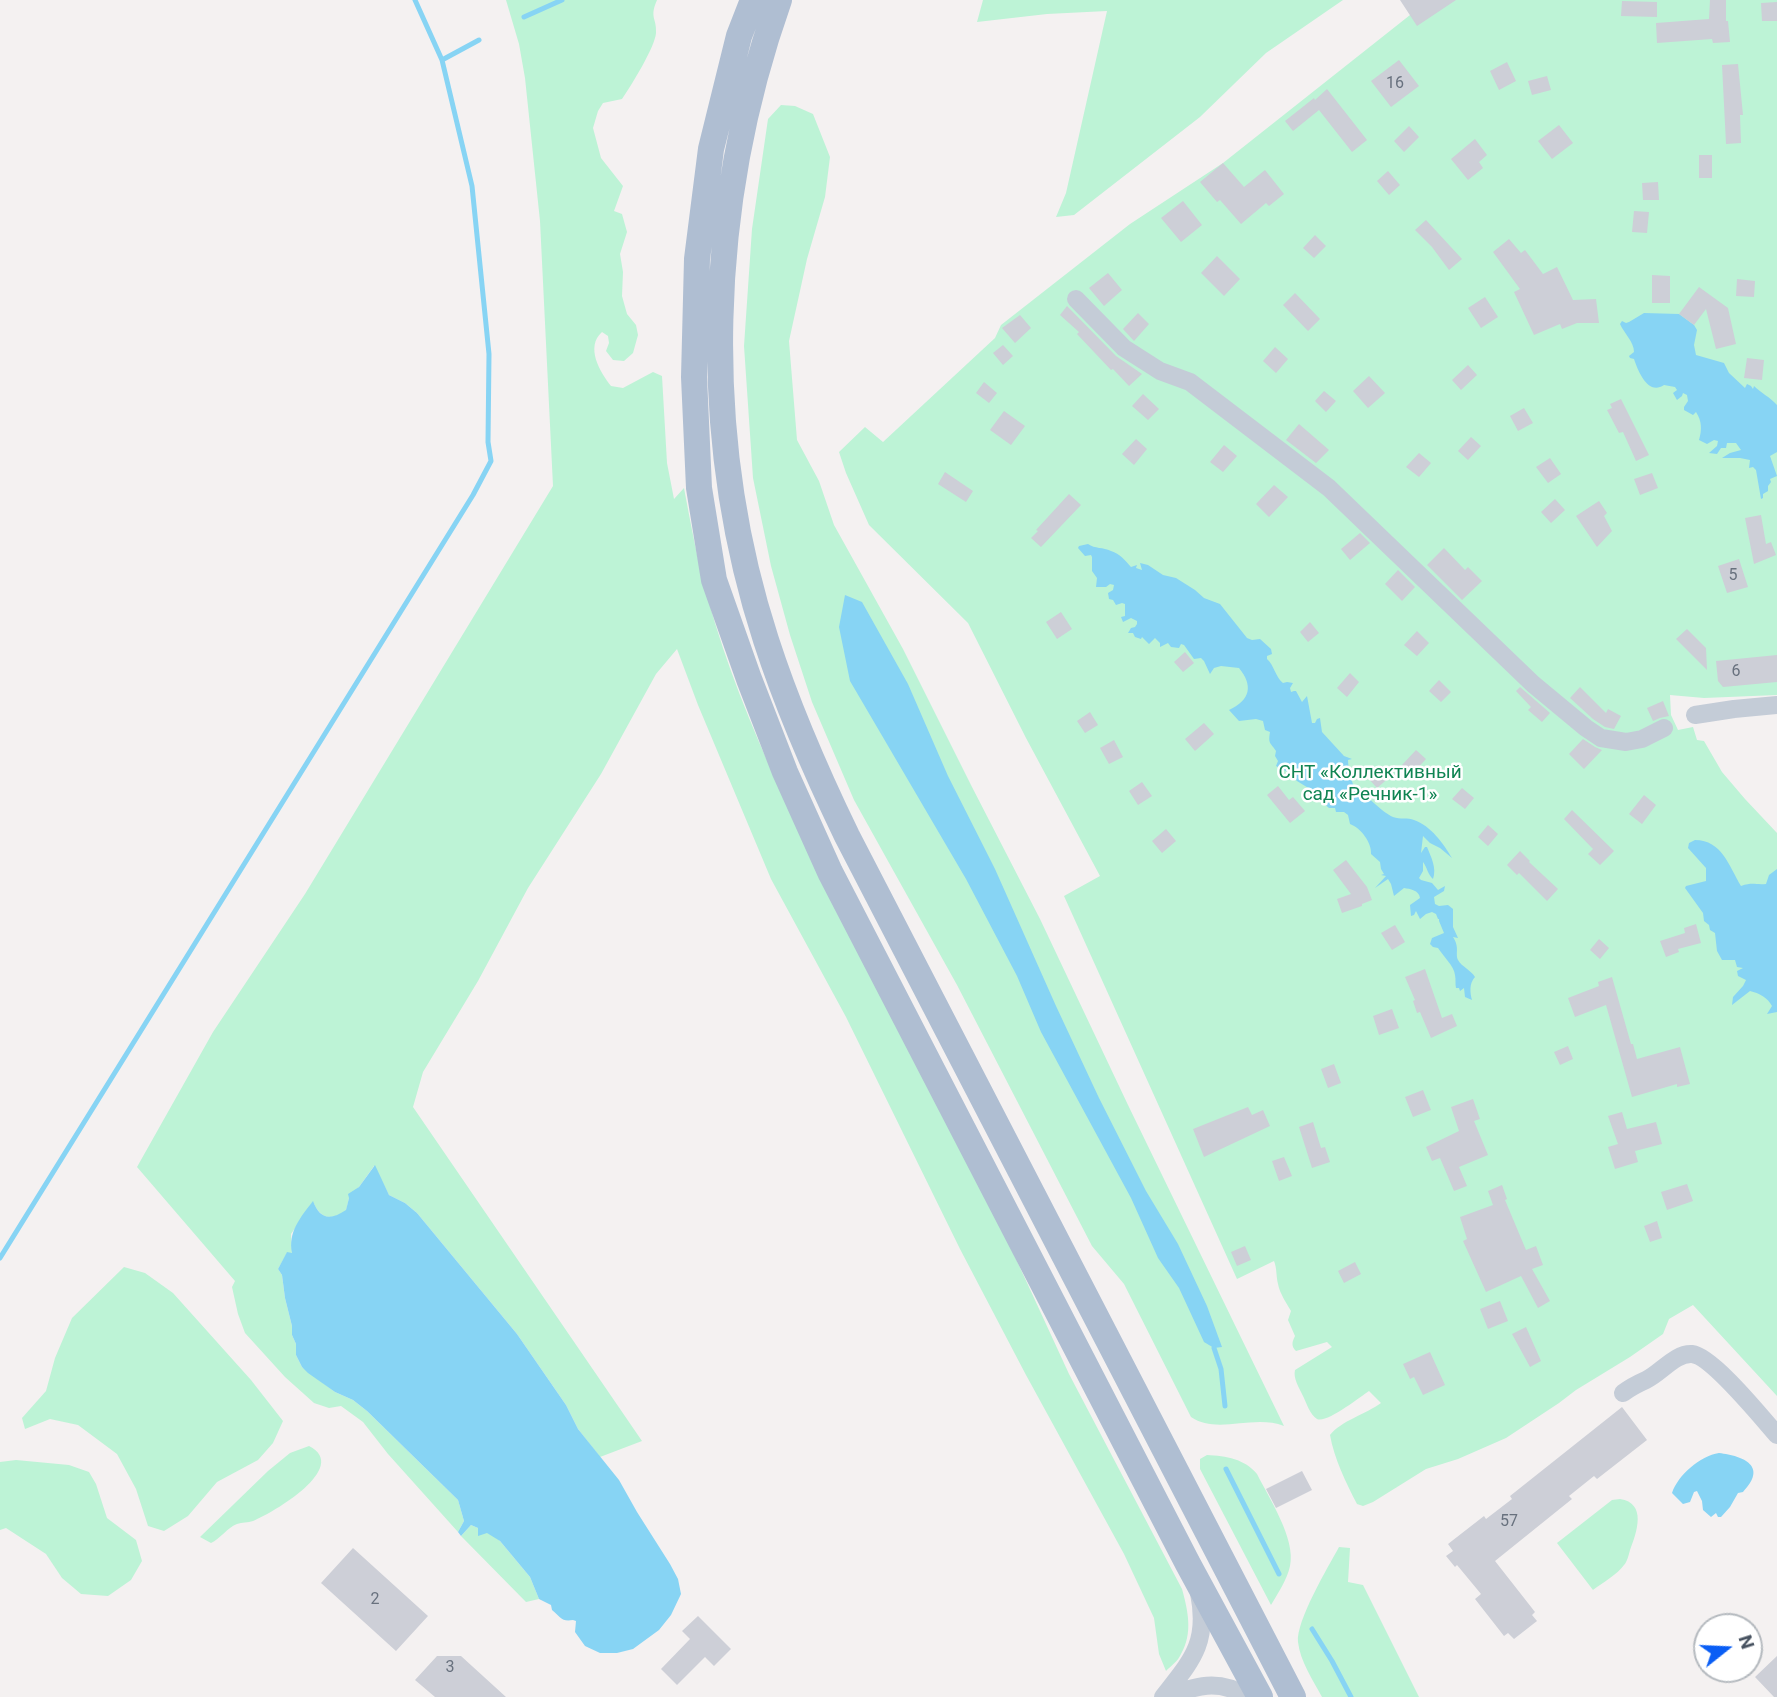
<!DOCTYPE html>
<meta charset="utf-8">
<style>
body{margin:0}
#map{position:relative;width:1777px;height:1697px;overflow:hidden;background:#f4f1f1;font-family:Roboto,sans-serif}
canvas{display:block}
.north{position:absolute;left:1693px;top:1613px;width:70px;height:70px;box-sizing:border-box;background:#fff;border:2px solid #b5babf;border-radius:50%;rotate:72deg;font-size:19px;font-weight:700;line-height:28px;text-align:center;color:#475260}
.north::after{content:'';display:block;margin:auto;width:24px;height:32px;background:#0a5ef5;clip-path:polygon(50% 0,100% 100%,50% 72%,0 100%)}
</style>
<div id="map">
<canvas width="1777" height="1697"></canvas>
<div class="north">N</div>
</div>
<script>
const g = document.querySelector('canvas').getContext('2d');
g.lineJoin = 'round';
function fill(path, color) { g.fillStyle = color; g.fill(path, 'evenodd'); }
function stroke(path, color, width, dash) { g.strokeStyle = color; g.lineWidth = width; g.lineCap = dash ? 'butt' : 'round'; g.setLineDash(dash || []); g.stroke(path); }
function write(font, color, halo, rows, align = 'center') {
  g.font = font + ' Roboto,sans-serif'; g.lineWidth = 5; g.setLineDash([]); g.textBaseline = 'middle'; g.strokeStyle = halo; g.fillStyle = color; for (const [text, x, y, turn = 0] of rows) {
    g.save(); g.translate(x, y); g.rotate((+turn || 0) * Math.PI / 180); g.textAlign = isNaN(turn) ? turn : align; if (halo) g.strokeText(text, 0, 0); g.fillText(text, 0, 0); g.restore();
  }
}
fill(new Path2D(`
 M506 0H657C649 18 657 18 656 33 655 47 631 86 622 99L603 103 598 111 593 128 601 158 623 186 614 211 622 214 627 232 620 254 623 272 622 296 627 314 636 325 638 335 633 353 624 361 613 360 606 351 609 343 608 336 602 332C585 347 600 372 611 386L623 388 653 372 662 376 667 463 674 499 684 488C691 525 698 563 708 599 726 664 751 726 779 787L976 1172 1069 1374 1182 1589C1188 1611 1193 1633 1181 1654 1178 1661 1171 1666 1166 1671L1159 1654 1154 1618 1124 1554 1026 1375 960 1249 846 1017 771 879 698 705 677 649 656 674 601 774 528 888 478 981 423 1072 413 1107 642 1441 600 1457 578 1429 566 1405 517 1334 417 1213 405 1203 389 1195 374 1166 359 1187 349 1198 346 1211C330 1221 321 1219 313 1202L291 1234 292 1254 287 1253 278 1269 282 1275 285 1298 292 1326V1335L296 1344V1355L302 1367 335 1392 353 1400 367 1411 458 1500 464 1521 458 1532 388 1454 363 1422 341 1406 329 1408 314 1403 285 1377 245 1333 238 1314 232 1287 235 1281 137 1167 213 1032 305 894 553 486 540 221 525 78 519 44Z
 M983 0H1343L1266 53 1200 117 1074 215 1056 217 1066 193 1107 11 1047 14 977 22Z
 M1429 0H1777V695L1704 698 1670 695 1671 715 1678 730 1693 727 1697 740 1704 741 1722 772 1745 799 1777 833V1396L1693 1305 1669 1319 1663 1334 1630 1357 1576 1390 1559 1403 1506 1438 1458 1459 1426 1469 1373 1502 1363 1506 1357 1504C1346 1483 1334 1458 1330 1435 1341 1421 1366 1414 1381 1403L1369 1391C1360 1397 1326 1424 1317 1419 1310 1415 1306 1402 1303 1396 1299 1387 1293 1379 1295 1370L1332 1347 1327 1342 1296 1351C1291 1346 1292 1342 1295 1336L1288 1320 1291 1311C1286 1302 1280 1294 1278 1284 1276 1276 1277 1268 1274 1261L1237 1279 1064 896 1100 876 1026 738 968 623 869 525 846 473 839 452 865 427 883 442 995 338 1001 325 1130 224 1223 163Z
 M781 105 795 106 813 114 830 157 825 197 807 259 789 341 797 440 819 481 834 525 903 649 972 787 1040 919 1128 1105 1284 1426C1253 1414 1217 1435 1191 1417L1124 1284 1092 1246 957 985 854 800 812 702 790 635 771 566 753 478 744 346 752 229 768 119Z
 M124 1267 145 1273 173 1293 251 1380 283 1421 273 1443 258 1460 217 1482 188 1516 164 1531 148 1526 136 1489 117 1454 78 1425 50 1419 25 1429 22 1418 46 1391 55 1358 72 1318Z
 M309 1446C351 1467 273 1513 253 1521 248 1523 242 1522 237 1524 228 1527 220 1539 211 1543L200 1537 268 1471 290 1453Z
 M1207 1455C1226 1456 1245 1459 1257 1474 1269 1498 1296 1539 1290 1566 1287 1580 1278 1593 1271 1605L1200 1469V1459Z
 M16 1460 69 1465 89 1472 96 1484 107 1518 136 1540 142 1561 131 1580 108 1596 81 1594 62 1578 46 1554 6 1528 0 1530V1462Z
 M1620 1499C1647 1503 1637 1532 1630 1550 1629 1554 1627 1562 1624 1565 1618 1574 1602 1583 1593 1590L1557 1543 1612 1500Z
 M471 1525 478 1528 479 1531 492 1534 500 1541 530 1577 539 1599 526 1602 461 1536Z
 M1339 1547 1350 1548 1348 1582 1363 1585 1419 1697H1322C1313 1680 1300 1661 1298 1642 1296 1621 1328 1567 1339 1547Z`), '#bdf3d6');
fill(new Path2D(`
 M1644 313 1679 314 1694 325 1697 330 1694 345 1696 355 1724 363 1729 373 1745 388 1747 384 1751 386 1753 389 1754 386C1761 393 1770 397 1777 405V452L1770 456 1777 476 1770 479 1771 482 1768 486V491L1763 494V498L1761 499 1756 470 1753 467 1749 468 1750 460 1740 458H1722L1730 453 1741 450 1736 443H1727L1726 448H1721L1717 454 1709 453 1717 446 1718 441 1714 440 1707 444 1699 440C1702 430 1702 421 1696 412L1693 415 1684 410V407L1688 401 1687 395 1683 393 1682 396 1677 400 1673 393 1677 390 1675 387 1664 385C1648 396 1638 371 1634 359L1630 358 1629 356 1634 352C1634 342 1624 333 1620 324L1622 321 1626 323 1629 322Z
 M1088 544C1095 549 1103 547 1111 551 1120 554 1125 560 1131 567L1137 565 1136 568 1142 570 1140 563 1148 565 1163 575 1176 578 1195 590 1204 598 1220 604 1247 638 1252 640 1260 639 1271 649 1272 654 1267 656V659C1274 665 1276 678 1283 683L1287 682 1293 683 1290 688 1291 692 1294 691H1296L1302 702 1307 696 1312 723H1315L1317 719 1320 718 1322 732 1344 756 1352 759 1348 760C1348 766 1351 781 1354 786L1356 785C1364 794 1382 812 1393 817 1400 820 1408 817 1414 820 1431 826 1443 843 1452 858L1440 848 1430 843 1423 836 1421 853 1425 847H1427C1431 857 1437 868 1433 879 1428 875 1427 867 1423 862V871L1419 878 1421 880 1432 883 1438 890 1445 886 1444 891 1434 897 1435 904 1439 906 1448 905 1453 909V927L1458 938 1453 937C1460 948 1455 953 1458 960 1462 967 1471 970 1475 977 1469 983 1470 993 1472 1000L1465 997 1464 988 1460 991 1459 988H1456C1455 984 1456 980 1455 975 1454 966 1443 956 1438 948L1433 947 1430 944 1432 938 1444 933 1439 921V919H1438L1436 914 1432 912 1426 914 1420 919 1416 911 1414 915 1411 916 1410 905 1420 898C1419 890 1410 889 1404 888L1394 896 1391 884 1388 879 1375 888 1386 876 1381 875 1384 874 1381 869 1380 862 1371 854C1372 843 1361 828 1350 824L1348 815 1344 812H1336L1335 808H1329L1316 797 1318 794 1297 781 1288 772 1276 766 1278 761 1275 756 1276 751C1270 742 1268 744 1270 732L1265 730 1263 721 1256 719 1239 721 1229 710C1251 700 1253 685 1239 668L1221 666 1214 668 1210 674 1204 661 1201 658 1194 659 1184 645 1181 644 1179 648 1171 647 1168 643 1160 647V643L1155 638 1149 644 1142 637 1141 639 1135 637 1133 633H1128L1131 628 1135 627 1137 624V621L1131 618 1123 622 1121 617 1125 616V604L1122 603 1116 605 1113 600 1109 599 1108 593 1113 590 1114 585 1110 584 1106 587H1096L1097 578 1092 571V557L1091 555 1085 556 1078 548 1079 546Z
 M845 595 862 602 908 684 948 776 995 869 1056 1006 1099 1098 1146 1191 1178 1244 1207 1306 1222 1347 1214 1348 1204 1342 1179 1288 1158 1258 1131 1198 1041 1032 1017 976 966 879 850 681 839 627Z
 M1695 840C1722 840 1729 866 1741 886 1753 882 1755 885 1766 884L1769 875 1777 869V1012L1767 1014 1772 1006C1768 998 1759 993 1750 991L1732 1005 1733 997 1743 986 1746 980 1738 976 1737 971 1743 968 1737 967 1735 960H1722L1717 951 1715 933 1710 930 1709 925 1704 921 1703 913 1685 888 1686 886 1706 881V868L1688 848 1689 843Z
 M375 1165 389 1195 405 1203 417 1213 517 1334 566 1405 578 1429 619 1480 637 1512 670 1564 678 1579 681 1594 671 1615 659 1630 633 1649 617 1653H600L585 1646 575 1632 576 1621 573 1620C561 1622 561 1617 552 1610L551 1605 539 1599 530 1577 500 1541 487 1533 478 1536V1528L471 1525 461 1536 458 1532 464 1521 458 1500 367 1411 353 1400 335 1392 308 1373 302 1367 296 1355V1344L292 1335V1326L285 1298 282 1275 278 1269 287 1252 292 1253C288 1232 300 1218 313 1201 320 1220 331 1220 346 1210L349 1198 348 1194 359 1187Z
 M1719 1453C1744 1456 1768 1466 1743 1492L1738 1493 1730 1507 1721 1517H1718L1716 1513 1711 1517 1703 1510 1702 1501 1697 1491 1694 1492 1690 1502 1683 1504 1672 1493C1678 1475 1700 1456 1719 1453Z`), '#87d4f4');
stroke(new Path2D(`
 M524 17 562 0
 M442 60 479 40
 M0 1258 473 495 491 461 488 442 489 354 472 186 442 60 415 0
 M1214 1348 1221 1369 1225 1406
 M1226 1469 1279 1574
 M1312 1629 1332 1661 1351 1697`), '#87d4f4', 5);
fill(new Path2D(`
 M1400 0H1456L1417 26Z
 M1710 0H1726V21H1728L1730 42 1713 43 1712 39 1657 43 1656 23 1709 19Z
 M1622 1 1657 2V17L1621 16Z
 M1777 2V21H1762L1761 3Z
 M1399 60 1419 86 1391 107 1371 81Z
 M1507 62 1516 81 1499 90 1490 71Z
 M1738 64 1743 115H1740L1741 143 1726 144 1722 65Z
 M1547 76 1551 90 1532 95 1528 81Z
 M1327 89 1367 140 1352 152 1319 110 1293 131 1285 121 1314 98 1315 100Z
 M1559 125 1573 143 1552 159 1538 141Z
 M1409 126 1419 137 1404 152 1394 141Z
 M1475 139 1487 155 1479 162 1483 168 1468 180 1451 159Z
 M1699 155H1712V178H1699Z
 M1223 163 1244 187 1265 170 1284 194 1269 206 1266 203 1241 224 1220 200 1217 202 1200 182Z
 M1388 171 1400 185 1389 195 1377 181Z
 M1658 182 1659 200H1643L1642 183Z
 M1183 201 1202 225 1181 242 1161 218Z
 M1634 211 1649 212 1647 233 1632 232Z
 M1426 220 1462 259 1449 270 1432 247 1415 230Z
 M1315 235 1326 246 1314 258 1303 248Z
 M1509 239 1521 253 1525 250 1543 274 1557 267 1573 300 1596 299 1599 323H1577L1562 329 1560 324 1534 335 1514 292 1520 289 1493 252Z
 M1217 256 1240 279 1224 296 1201 273Z
 M1108 273 1122 290 1104 306 1089 288Z
 M1652 275 1670 276V303H1652Z
 M1737 279 1755 281 1754 297 1736 296Z
 M1699 287 1728 308 1736 344 1716 349 1706 309 1694 325 1679 314Z
 M1295 293 1320 319 1308 331 1283 305Z
 M1485 297 1498 317 1481 328 1468 308Z
 M1067 306 1116 356 1142 374 1129 386 1113 369 1111 370 1077 334 1079 332 1060 315Z
 M1138 313 1149 324 1134 341 1123 329Z
 M1020 315 1031 328 1015 343 1002 328Z
 M1003 345 1013 356 1003 365 993 353Z
 M1275 347 1288 359 1276 373 1263 361Z
 M1747 358 1764 360 1762 380 1744 378Z
 M1468 365 1477 375 1461 390 1452 380Z
 M1369 376 1385 393 1368 408 1353 391Z
 M984 382 997 393 989 403 976 393Z
 M1324 391 1336 401 1326 412 1315 401Z
 M1143 394 1159 409 1148 420 1132 406Z
 M1621 399 1649 455 1636 461 1623 432 1619 433 1607 410 1612 408 1610 404Z
 M1524 408 1533 423 1518 431 1510 416Z
 M1004 411 1025 426 1011 445 990 430Z
 M1299 424 1329 450 1316 463 1286 440Z
 M1471 437 1481 446 1468 460 1458 451Z
 M1136 439 1147 449 1134 465 1122 454Z
 M1224 445 1237 456 1223 472 1210 462Z
 M1419 453 1431 463 1419 477 1406 467Z
 M1550 458 1561 474 1548 483 1536 467Z
 M945 472 973 491 966 502 938 484Z
 M1652 473 1658 488 1640 495 1634 479Z
 M1274 485 1288 497 1269 517 1256 504Z
 M1069 494 1081 505 1041 547 1031 538 1038 531 1036 530Z
 M1555 499 1565 510 1551 523 1541 512Z
 M1599 501 1607 513 1604 516 1612 531 1597 547 1576 516Z
 M1761 515 1766 544 1771 542 1776 555 1754 564 1745 518Z
 M1360 533 1370 543 1350 560 1341 549Z
 M1444 548 1465 570 1468 567 1482 581 1462 600 1427 565Z
 M1739 559 1748 587 1727 593 1718 566Z
 M1398 570 1415 587 1402 601 1385 584Z
 M1061 612 1072 629 1057 639 1046 622Z
 M1310 622 1319 633 1308 642 1300 632Z
 M1687 629 1706 648 1707 670 1676 639Z
 M1417 631 1429 643 1417 656 1404 645Z
 M1185 652 1194 663 1183 672 1174 662Z
 M1777 655V682L1723 687 1718 681 1716 661Z
 M1350 673 1359 682 1347 697 1337 688Z
 M1439 680 1451 692 1441 702 1429 691Z
 M1520 687 1550 713 1542 722 1528 710 1531 707 1516 691Z
 M1580 687 1606 713 1608 709 1621 716 1614 729 1605 727 1593 719 1570 698Z
 M1663 701 1669 716 1660 718 1653 721 1647 708Z
 M1090 712 1098 725 1085 733 1077 721Z
 M1204 723 1214 734 1195 751 1185 739Z
 M1583 739 1595 747 1602 750 1584 769 1569 754Z
 M1114 740 1123 757 1109 764 1100 748Z
 M1416 750 1426 759 1412 774 1402 765Z
 M1382 766 1391 776 1377 788 1368 778Z
 M1142 782 1152 796 1138 805 1129 791Z
 M1278 786 1289 800 1293 797 1305 811 1290 823 1267 795Z
 M1462 788 1474 798 1465 809 1452 799Z
 M1644 795 1656 805 1642 824 1629 814Z
 M1572 810 1614 851 1600 865 1588 854 1593 849 1564 819Z
 M1488 825 1498 834 1488 846 1478 837Z
 M1166 829 1176 841 1162 853 1152 841Z
 M1520 851 1530 861 1529 862 1558 889 1547 901 1519 873 1517 875 1507 865Z
 M1346 860 1367 887 1372 900 1362 904V906L1342 913 1337 899 1351 894 1333 870Z
 M1696 924 1701 943 1678 949 1679 952 1666 957 1660 941 1685 933 1684 928Z
 M1395 925 1405 942 1392 950 1381 933Z
 M1599 939 1609 948 1600 959 1590 950Z
 M1425 969 1442 1018 1452 1014 1457 1026 1431 1038 1420 1012 1417 1013 1413 1001 1415 1000 1405 977Z
 M1612 977 1631 1044H1633L1637 1059 1680 1047 1690 1084 1677 1087V1084L1632 1097 1606 1005 1575 1017 1568 998 1599 986 1598 982Z
 M1392 1009 1399 1028 1379 1035 1373 1016Z
 M1568 1046 1573 1059 1560 1065 1554 1052Z
 M1334 1064 1341 1083 1328 1088 1321 1069Z
 M1423 1090 1431 1110 1413 1117 1405 1097Z
 M1473 1099 1480 1119 1474 1121 1488 1155 1459 1167 1467 1186 1454 1191 1440 1158 1432 1161 1426 1147 1459 1131 1451 1107Z
 M1248 1107 1252 1115 1263 1110 1270 1126 1204 1157 1193 1129Z
 M1622 1112 1627 1129 1656 1122 1662 1144 1635 1151 1638 1162 1615 1169 1608 1147 1618 1144 1608 1116Z
 M1313 1122 1321 1148 1325 1147 1330 1162 1312 1168 1299 1127Z
 M1284 1157 1292 1176 1279 1181 1272 1161Z
 M1687 1184 1693 1201 1667 1210 1661 1192Z
 M1502 1185 1507 1199 1505 1200 1526 1250 1536 1246 1543 1265 1532 1269 1550 1301 1538 1308 1521 1276 1486 1292 1463 1241 1467 1239 1460 1217 1493 1205 1488 1191Z
 M1657 1221 1662 1238 1650 1242 1644 1226Z
 M1245 1246 1251 1260 1237 1266 1231 1252Z
 M1355 1262 1361 1274 1344 1283 1338 1271Z
 M1500 1301 1508 1321 1488 1329 1480 1309Z
 M1526 1327 1541 1361 1530 1367 1512 1334Z
 M1430 1352 1445 1385 1423 1395 1414 1377 1410 1379 1403 1364Z
 M1622 1407 1647 1440 1597 1479 1594 1476 1569 1496 1572 1499 1495 1561 1535 1612 1532 1615 1537 1621 1514 1639 1508 1633 1504 1636 1475 1599 1481 1594 1457 1565 1455 1567 1446 1556 1453 1551 1448 1544 1484 1516 1486 1519 1512 1499 1510 1496Z
 M1302 1471 1312 1490 1276 1508 1266 1489Z
 M353 1548 428 1616 396 1651 321 1583Z
 M698 1616 731 1649 714 1666 705 1657 677 1685 661 1669 690 1639 682 1631Z
 M437 1656H461L506 1697H435L415 1680Z
 M1777 1656V1697H1774L1755 1677Z`), '#cdcfd7');
stroke(new Path2D(`
 M1076 299 1124 348 1160 371 1190 382 1329 488 1533 684 1586 728 1601 738 1626 742 1642 739 1664 728
 M1695 715 1734 709 1777 705
 M1623 1393C1631 1387 1637 1384 1646 1380 1661 1373 1675 1353 1692 1354 1712 1356 1762 1418 1777 1435
 M1163 1697C1192 1660 1209 1643 1199 1593
 M1166 1697C1196 1686 1218 1678 1248 1697`), '#c4ccd7', 18);
stroke(new Path2D(`
 M753 0 739 36 711 149 697 259 694 377 699 488 714 580 749 679 785 772 830 872 1188 1564 1260 1697
 M779 0C707 203 699 434 766 640 788 708 816 772 847 836L1293 1697`), '#afbed2', 26);
write('16px', '#68717e', null, [
 ["16",1395,84],
 ["5",1733,576],
 ["6",1736,672],
 ["57",1509,1522],
 ["2",375,1600],
 ["3",450,1668]
]);
write('19px', '#108453', '#fff', [
 ["СНТ «Коллективный",1370,773],
 ["сад «Речник-1»",1370,795]
]);
</script>
